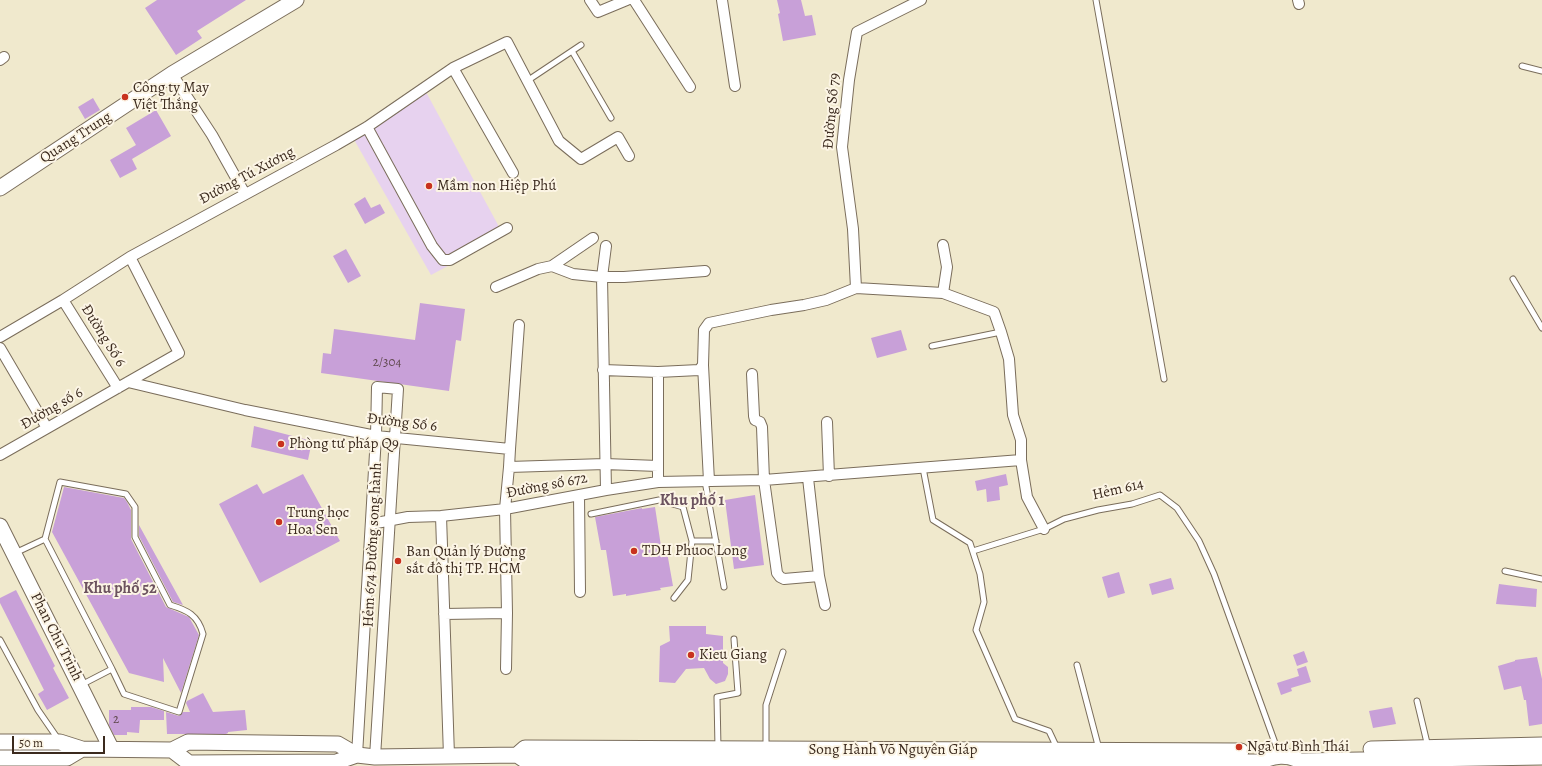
<!DOCTYPE html>
<meta charset="utf-8">
<style>
body{margin:0}
#map{position:relative;width:1542px;height:766px;overflow:hidden;background:#f0e9cd;font-family:Alegreya,serif}
canvas{display:block}
.scale{position:absolute;left:12px;top:736px;width:93px;height:18px;box-sizing:border-box;border:2px solid #3b2a1e;border-top:0;padding-left:5px;font-size:12px;line-height:14px;white-space:nowrap;color:#3b2a1e;-webkit-text-stroke:3px #fcf5e5;paint-order:stroke}
</style>
<div id="map">
<canvas width="1542" height="766"></canvas>
<div class="scale">50 m</div>
</div>
<script>
const g = document.querySelector('canvas').getContext('2d');
g.lineJoin = 'round';
function fill(path, color) { g.fillStyle = color; g.fill(path, 'evenodd'); }
function stroke(path, color, width, dash) { g.strokeStyle = color; g.lineWidth = width; g.lineCap = dash ? 'butt' : 'round'; g.setLineDash(dash || []); g.stroke(path); }
function write(font, color, halo, rows, align = 'center') {
  g.font = font + ' Alegreya,serif'; g.lineWidth = 4; g.setLineDash([]); g.textBaseline = 'middle'; g.strokeStyle = halo; g.fillStyle = color; for (const [text, x, y, turn = 0] of rows) {
    g.save(); g.translate(x, y); g.rotate((+turn || 0) * Math.PI / 180); g.textAlign = isNaN(turn) ? turn : align; if (halo) g.strokeText(text, 0, 0); g.fillText(text, 0, 0); g.restore();
  }
}
fill(new Path2D(`
 M426 92 504 236 431 275 352 136Z`), '#e7d2ef');
fill(new Path2D(`
 M157 0H246L197 31 202 38 176 55 145 8Z
 M777 0H801L805 16 812 15 816 35 783 41 778 14 780 13Z
 M93 98 100 110 85 119 78 107Z
 M156 110 171 136 132 159 137 169 120 178 110 160 136 145 126 128Z
 M365 197 371 208 380 204 385 213 365 224 354 204Z
 M346 249 361 276 348 283 333 256Z
 M420 303 465 309 461 341 456 340 449 391 321 373 323 353 331 354 334 329 415 340Z
 M901 330 907 350 877 358 871 338Z
 M254 426 312 441 308 460 251 447Z
 M303 474 340 541 260 583 219 504 257 484 263 494Z
 M1006 474 1008 485 999 487 1000 500 987 502 986 489 977 491 975 481Z
 M64 487 124 498 127 502 131 510V539L166 607 189 617 199 635 181 693 163 658 164 682 129 673 52 532Z
 M755 495 764 565 734 569 725 500Z
 M655 507 662 553 667 552 673 586 660 588 661 590 626 596V594L613 596 606 550H601L595 517 642 508V509Z
 M139 525 183 605 173 602 139 536Z
 M1119 572 1125 593 1108 598 1102 577Z
 M1171 578 1174 589 1152 595 1149 584Z
 M1499 584 1537 589 1536 607 1496 604Z
 M16 590 55 666 53 668 69 698 47 710 38 694 44 690 0 603V598Z
 M669 626H706V634L723 636V663L728 667V674L725 681 716 684 710 679 704 668 686 669 675 683 659 682 660 646 670 641Z
 M1304 651 1308 662 1297 666 1293 655Z
 M1537 657 1542 679V724L1529 726 1526 700H1524L1521 686 1504 690 1498 666 1515 661V660Z
 M1306 666 1311 682 1291 688 1292 691 1281 695 1277 683 1299 676 1297 669Z
 M203 693 213 712 245 710 247 730 228 732V733L226 734H167L166 712 179 716 183 712H190L186 703 187 701Z
 M131 707H151L164 711V720H140L139 733 127 732V735H114L109 725V710H131Z
 M1392 707 1396 724 1373 728 1369 711Z`), '#c8a0d8');
const lane = new Path2D(`
 M1096 0 1164 379
 M572 51 611 118
 M1522 66 1542 71
 M527 81 581 45
 M1513 279 1542 328
 M932 346 1001 332
 M923 468 933 520 970 543 980 574 984 602 976 630 1015 719 1049 731 1057 748
 M705 481 724 587
 M591 514 659 500 683 507 692 541
 M45 539 60 482 126 494 135 507V537L170 605C187 610 198 615 203 634L179 712 124 694 112 669
 M973 551 1044 529 1064 519 1098 510 1132 504 1160 495 1177 508 1199 541 1214 574 1279 754
 M15 553 45 539 112 669 81 685
 M1505 571 1542 579
 M674 598 688 580 692 541H716
 M0 640 38 710 58 739
 M1077 665 1099 749
 M1417 701 1428 747
 M718 748 717 697 738 693 734 639
 M766 748V705L783 652`);
const street = new Path2D(`
 M590 0 598 12 627 0
 M634 0 690 87
 M722 0 735 86
 M1298 0 1299 4
 M0 60 4 57
 M453 68 513 173
 M172 74 212 135 245 194
 M367 127 432 246 443 260H450L507 228
 M943 245 947 267 943 293
 M606 246 602 277 606 490
 M552 266 593 238
 M496 287 538 269 552 266 573 274 602 277H624L705 271
 M856 288 853 229 842 147 849 80 857 32 921 0
 M63 300 118 388
 M0 337 63 300 130 257 336 145 367 127 453 68 507 42 559 141 581 159 618 137 629 156
 M0 348 47 428
 M703 365 709 481
 M603 370 658 372 699 370 703 365 704 330 709 323 771 310 804 305 826 300 856 288 943 293 994 312 1001 332 1009 359 1013 415 1021 440V460L1027 497 1044 529
 M658 372V482
 M752 374 754 416 755 420 760 422 762 427 764 480 777 573 780 577 784 579 819 576
 M128 382 245 410 376 436 510 449 509 467 605 464 658 466
 M827 422 829 476
 M510 449 519 325
 M0 455 179 353 130 257
 M808 478 819 576 825 605
 M579 495 580 592
 M441 516 449 756
 M371 524 408 517 441 516 505 509 606 490 658 482 764 480 1021 460
 M444 614 507 613 505 509 509 467
 M506 669 507 613
 M357 755 376 436 377 387 398 389 375 757`);
const secondary = new Path2D(`
 M0 188 172 74 296 0
 M0 526 111 748
 M0 742H60L82 749 172 750 188 742 338 744 357 755
 M1371 749 1542 745
 M172 750 189 763 336 762 357 755 375 757 517 755 526 761 1261 762C1273 755 1288 754 1300 761L1542 757
 M517 755 525 748 1241 751
 M0 758H67L82 749`);
stroke(lane, '#7a6d5b', 7);
stroke(street, '#7a6d5b', 12);
stroke(secondary, '#7a6d5b', 17);
stroke(lane, '#fff', 5);
stroke(street, '#fff', 10);
stroke(secondary, '#fff', 15);
for (const [x, y, r, color] of [
 [125,97,4,"#c8321e"],
 [429,186,4,"#c8321e"],
 [281,444,4,"#c8321e"],
 [279,522,4,"#c8321e"],
 [634,551,4,"#c8321e"],
 [398,561,4,"#c8321e"],
 [691,655,4,"#c8321e"],
 [1239,747,4,"#c8321e"]
]) { const dot = new Path2D(); dot.arc(x, y, r, 0, 2 * Math.PI); g.fillStyle = color; g.fill(dot); stroke(dot, '#fcf5e5', 1.5); }
write('13px', '#5e484c', null, [
 ["2/304",387,363],
 ["2",116,720]
]);
write('15px', '#3b2a1e', '#fcf5e5', [
 ["Công ty May",133,88],
 ["Việt Thắng",133,105],
 ["Mầm non Hiệp Phú",437,186],
 ["Phòng tư pháp Q9",289,444],
 ["Trung học",287,513],
 ["Hoa Sen",287,530],
 ["TDH Phuoc Long",642,551],
 ["Ban Quản lý Đường",406,552],
 ["sắt đô thị TP. HCM",406,569],
 ["Kieu Giang",699,655],
 ["Ngã tư Bình Thái",1247,747]
], 'left');
write('15px', '#3b2a1e', '#fcf5e5', [
 ["Đường Số 79",832,111,-85],
 ["Quang Trung",76,138,-33],
 ["Đường Tú Xương",247,176,-28],
 ["Đường Số 6",103,336,58],
 ["Đường số 6",52,409,-30],
 ["Đường Số 6",402,423,7],
 ["Đường số 672",547,486,-11],
 ["Hẻm 614",1118,490,-13],
 ["Hẻm 674 Đường song hành",373,545,-87],
 ["Phan Chu Trinh",56,637,63],
 ["Song Hành Võ Nguyên Giáp",893,750]
]);
write('bold 16px', '#6c535f', '#fcf5e5', [
 ["Khu phố 1",692,501],
 ["Khu phố 52",120,589]
]);
</script>
